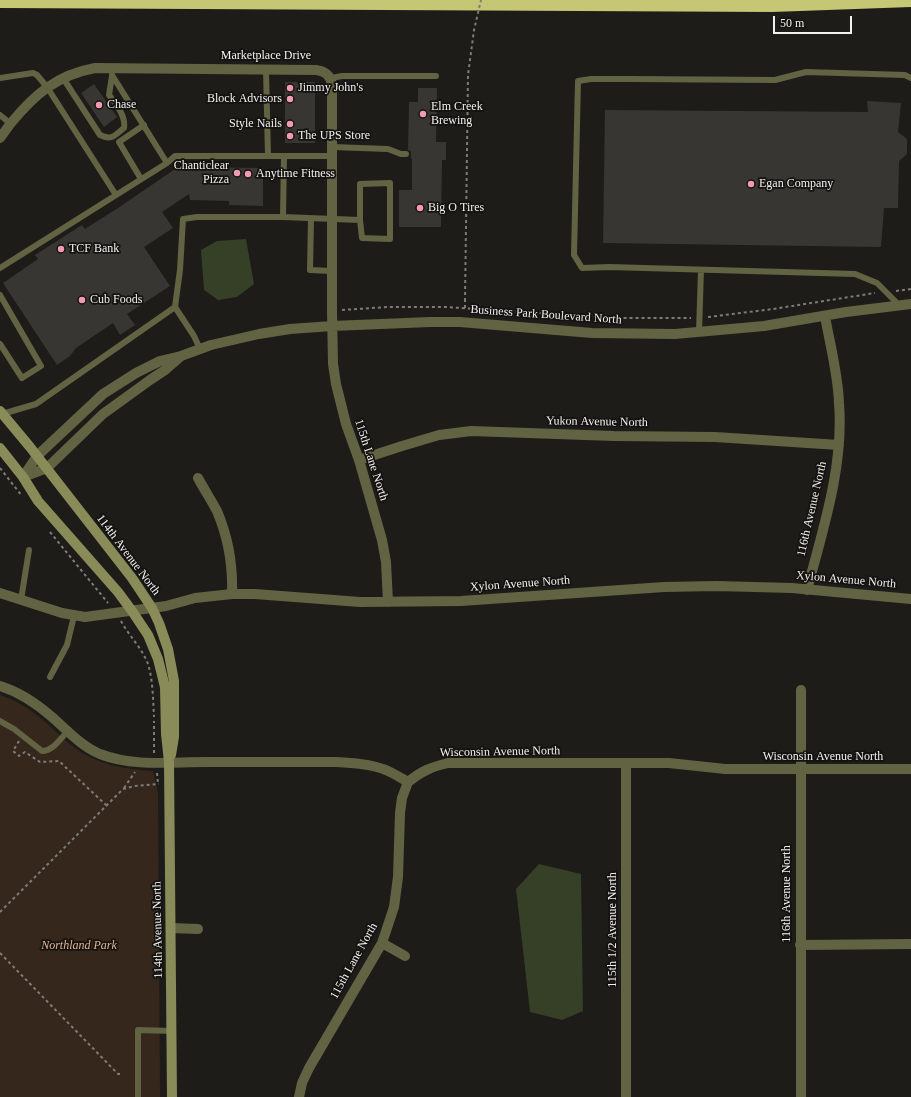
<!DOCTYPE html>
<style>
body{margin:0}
#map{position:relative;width:911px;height:1097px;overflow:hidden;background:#1d1c19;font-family:Georgia,serif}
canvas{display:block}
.scale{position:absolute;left:773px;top:16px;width:79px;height:18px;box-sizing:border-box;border:2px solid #f2f1ef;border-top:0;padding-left:5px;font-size:12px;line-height:14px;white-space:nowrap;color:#f2f1ef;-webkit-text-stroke:3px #141310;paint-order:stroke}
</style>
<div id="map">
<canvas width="911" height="1097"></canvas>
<div class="scale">50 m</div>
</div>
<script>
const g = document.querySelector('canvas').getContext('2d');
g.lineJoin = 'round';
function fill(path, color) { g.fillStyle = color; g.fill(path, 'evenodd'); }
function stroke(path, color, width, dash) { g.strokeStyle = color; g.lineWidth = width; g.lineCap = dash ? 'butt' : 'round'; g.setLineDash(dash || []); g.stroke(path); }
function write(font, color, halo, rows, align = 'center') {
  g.font = font + ' Georgia,serif'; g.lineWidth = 3.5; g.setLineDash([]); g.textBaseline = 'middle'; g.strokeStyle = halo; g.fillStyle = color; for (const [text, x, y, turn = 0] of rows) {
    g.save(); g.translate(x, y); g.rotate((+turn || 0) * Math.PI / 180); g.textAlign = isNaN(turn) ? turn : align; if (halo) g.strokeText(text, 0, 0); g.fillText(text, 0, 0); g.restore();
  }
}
fill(new Path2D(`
 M0 695C24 703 38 715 56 732 62 737 68 743 75 748 98 765 125 769 153 771L158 794 160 1097H0Z`), '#36271d');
fill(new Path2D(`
 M246 239 254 284 237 297 218 300 204 290 201 250 217 241Z
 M539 864 581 874 583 1011 562 1020 530 1012 516 889Z`), '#354027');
fill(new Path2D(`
 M285 82H315V143H285Z
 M94 84 117 117 104 127 81 93Z
 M418 88H437L436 142H446V160H442L441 227H399V190H412V159H411V151L408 150 409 102H418Z
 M867 101 901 103 898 132 907 139V154L899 161 898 208H884L881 247 603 243 605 110 868 112Z
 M178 167 263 168V206L229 205V201L190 200 189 194 162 212 173 228 144 247 170 286 127 314 135 325 120 335 113 323 76 348 70 356 57 365 3 283 38 259 35 255 82 225 85 229 118 208Z`), '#383633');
stroke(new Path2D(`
 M896 291 911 289
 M465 308V301
 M342 310 388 307H446L617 318H691
 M708 317 773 309 875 293
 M0 468 22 496
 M50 532 108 603
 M121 621C129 636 142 648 148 664 153 680 153 700 154 717
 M19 741 13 751 19 756 25 752 40 762 59 761 106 805
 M154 753V721
 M157 773 158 784
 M124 788 135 772
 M0 912 123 789 135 786 159 784
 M0 953 118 1074H122`), '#7d7c79', 2, [3, 3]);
stroke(new Path2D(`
 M266 70 268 156
 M112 75 167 163
 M0 78 33 73 37 75 47 87 116 195
 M63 78 100 135C112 141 115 135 124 128 126 116 116 104 109 95L112 76
 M331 78 342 76H436
 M0 115 11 124
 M332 147 388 149 401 154H406
 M141 179 119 142 144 125
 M283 217 284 157
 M311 219 310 270 331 271
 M0 268 167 163 175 156H332
 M0 295 41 366 22 378 0 344
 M900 306 877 283 855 274 609 267 582 268 574 255 578 81 591 79H631L775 80 806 72 905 75 911 78
 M699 332 701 270
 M200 349 194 336 175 307 180 270 183 219 197 217H283L360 220 362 238 390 239V183L360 184V220
 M2 414 36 404 175 307
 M21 600 29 550
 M50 677 67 645 74 616
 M0 721 14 729 42 751C53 751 60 739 68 731
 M138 1097V1030L172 1031`), '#626343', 6);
stroke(new Path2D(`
 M0 138C4 133 7 128 11 123 35 94 57 75 95 68L316 70C325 71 330 75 332 84V311L333 364 336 384 346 424 359 460 382 540 386 562 388 602
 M359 460 402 446 439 435 471 431 614 436 715 437 839 445
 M23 477 37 456 103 394 136 373 160 361 181 356 211 345 259 334 290 329 332 326 430 322H460L592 333 675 334 764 326 846 312 911 304
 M23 477 47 468 103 414 150 380 165 370 180 357
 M198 478C204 489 211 500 217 511 228 537 233 566 232 594
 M807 590C823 529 844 466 839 403 838 374 830 345 825 316
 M0 593 62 613 85 617 166 606 195 598 232 594H255L360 602 461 601 664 587 716 586 792 588 911 599
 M0 686C20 692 36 703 52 717 67 730 81 746 100 754 133 767 170 762 205 762 249 762 293 762 336 762 353 763 370 764 386 770 393 773 401 778 408 782
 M626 763V1097
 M408 782C422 771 431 767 448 763H669L725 769H911
 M171 928 198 929
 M382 943 405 956
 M800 945 911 944
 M299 1097 302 1083 309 1068 382 943 394 907 398 877 400 813 402 798 408 782
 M801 1097V690`), '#626343', 10);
stroke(new Path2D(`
 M0 411 30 447 132 578 152 608 159 623 168 649 174 681V737L171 755
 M0 448 23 477 38 501 118 592 132 611 148 635 158 659 165 687 166 734 169 762 172 1097`), '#898b58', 10);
stroke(new Path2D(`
 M0 2 772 6 911 1`), '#c5c775', 12);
stroke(new Path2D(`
 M465 301 468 75 474 30 481 0`), '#7d7c79', 2, [3, 3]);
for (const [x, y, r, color] of [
 [290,88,4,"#f09ab4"],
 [290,99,4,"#f09ab4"],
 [99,105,4,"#f09ab4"],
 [423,114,4,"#f09ab4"],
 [290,124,4,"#f09ab4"],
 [290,136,4,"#f09ab4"],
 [237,173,4,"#f09ab4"],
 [248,174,4,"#f09ab4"],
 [751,184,4,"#f09ab4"],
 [420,208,4,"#f09ab4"],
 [61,249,4,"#f09ab4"],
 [82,300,4,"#f09ab4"]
]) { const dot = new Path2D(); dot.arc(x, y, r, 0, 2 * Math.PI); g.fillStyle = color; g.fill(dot); stroke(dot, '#141310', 1.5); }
write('12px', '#f2f1ef', '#141310', [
 ["Marketplace Drive",266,56],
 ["Business Park Boulevard North",546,315,4],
 ["Yukon Avenue North",597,422,1],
 ["115th Lane North",371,460,72],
 ["116th Avenue North",812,509,-77],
 ["114th Avenue North",128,555,53],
 ["Xylon Avenue North",846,580,5],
 ["Xylon Avenue North",520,584,-4],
 ["Wisconsin Avenue North",500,752,-1],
 ["Wisconsin Avenue North",823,757],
 ["116th Avenue North",787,894,-90],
 ["114th Avenue North",158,930,-91],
 ["115th 1/2 Avenue North",613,930,-90],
 ["115th Lane North",354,961,-61]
]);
write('12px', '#f2f1ef', '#141310', [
 ["Jimmy John's",298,88],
 ["Block Advisors",282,99,"right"],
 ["Chase",107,105],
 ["Elm Creek",431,107],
 ["Brewing",431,121],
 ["Style Nails",282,124,"right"],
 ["The UPS Store",298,136],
 ["Chanticlear",229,166,"right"],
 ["Pizza",229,180,"right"],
 ["Anytime Fitness",256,174],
 ["Egan Company",759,184],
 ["Big O Tires",428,208],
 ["TCF Bank",69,249],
 ["Cub Foods",90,300]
], 'left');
write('italic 12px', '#e7b493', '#141310', [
 ["Northland Park",79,946]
]);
</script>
